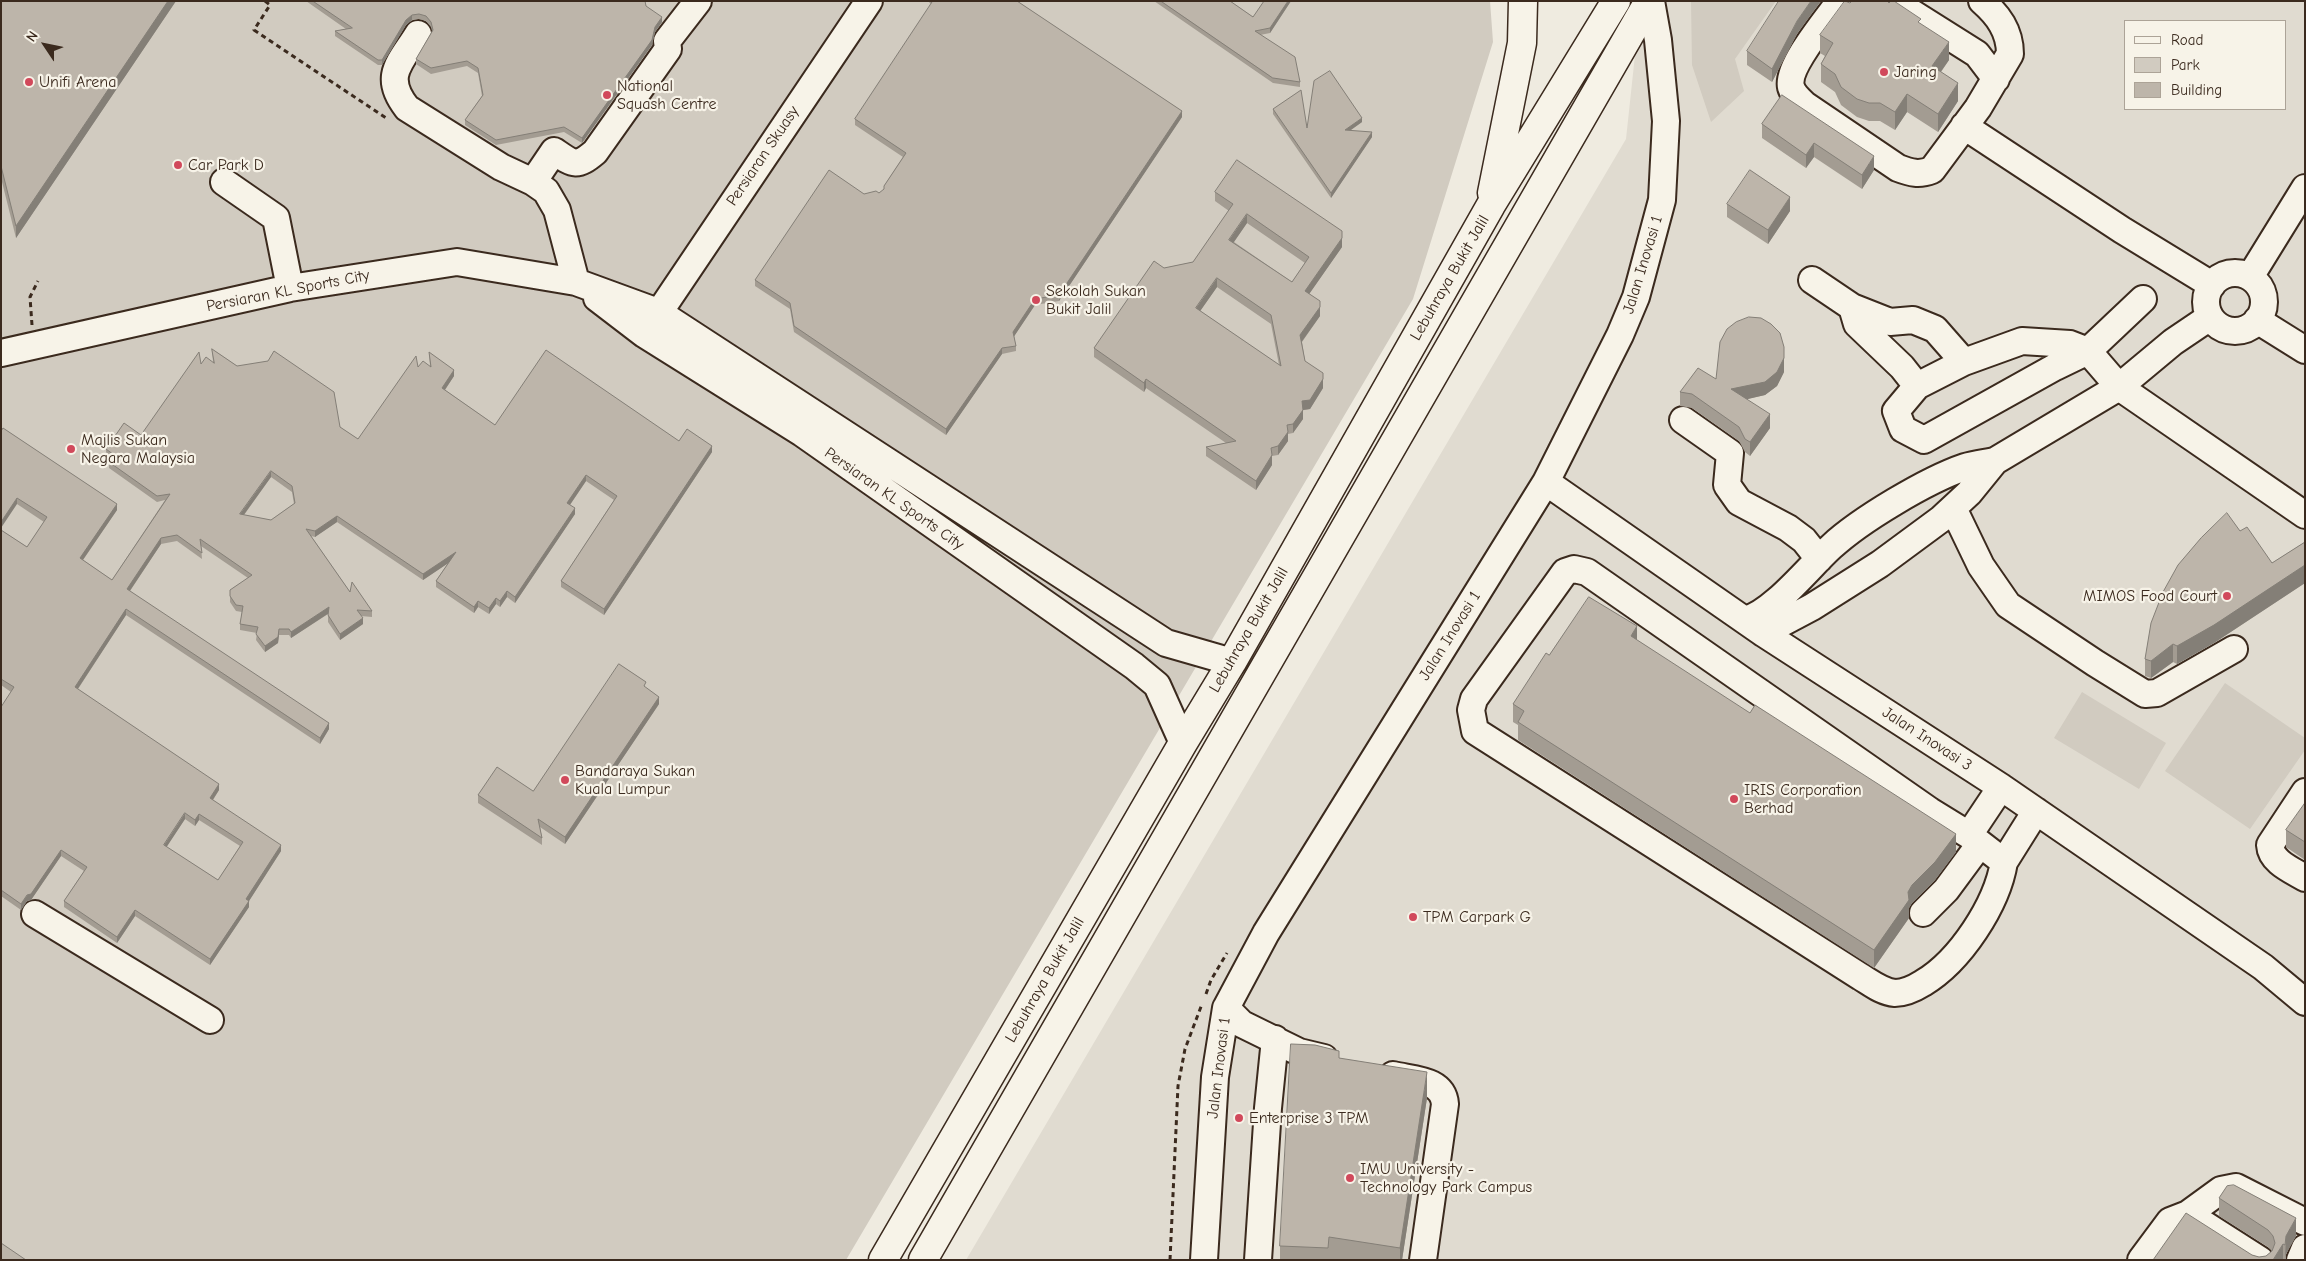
<!DOCTYPE html>
<style>
body{margin:0}
#map{position:relative;width:2306px;height:1261px;overflow:hidden;background:#efebe0;font-family:"Comic Neue",sans-serif}
canvas{display:block}
.frame{position:absolute;inset:0;border:2px solid #3b2a1e;pointer-events:none}
.legend{position:absolute;left:2124px;top:20px;width:162px;height:90px;box-sizing:border-box;background:#f7f3e8;border:1px solid #aca397;margin:0;padding:6px 9px;list-style:none;font-size:15px;color:#3b2a1e}
.legend li{display:flex;align-items:center;gap:10px;height:25px}
.legend b{width:25px;border:1px solid #aca397}
.north{position:absolute;left:20px;top:20px;width:50px;height:50px;-webkit-text-stroke:4px #f7f3e8;paint-order:stroke;rotate:304deg;font-size:14px;font-weight:700;line-height:20px;text-align:center;color:#3b2a1e}
.north::after{content:'';display:block;margin:auto;width:18px;height:22px;background:#3b2a1e;clip-path:polygon(50% 0,100% 100%,50% 72%,0 100%)}
</style>
<div id="map">
<canvas width="2306" height="1261"></canvas>
<div class="frame"></div>
<ul class="legend">
<li><b style="height:6px;background:#f7f3e8"></b>Road</li>
<li><b style="height:14px;background:#d1cbc0"></b>Park</li>
<li><b style="height:14px;background:#bdb5aa"></b>Building</li>
</ul>
<div class="north">N</div>
</div>
<script>
const g = document.querySelector('canvas').getContext('2d');
g.lineJoin = 'round';
function fill(path, color) { g.fillStyle = color; g.fill(path, 'evenodd'); }
function stroke(path, color, width, dash) { g.strokeStyle = color; g.lineWidth = width; g.lineCap = dash ? 'butt' : 'round'; g.setLineDash(dash || []); g.stroke(path); }
function write(font, color, halo, rows, align = 'center') {
  g.font = font + ' "Comic Neue",sans-serif'; g.lineWidth = 4.5; g.setLineDash([]); g.textBaseline = 'middle'; g.strokeStyle = halo; g.fillStyle = color; for (const [text, x, y, turn = 0] of rows) {
    g.save(); g.translate(x, y); g.rotate((+turn || 0) * Math.PI / 180); g.textAlign = isNaN(turn) ? turn : align; if (halo) g.strokeText(text, 0, 0); g.fillText(text, 0, 0); g.restore();
  }
}
fill(new Path2D(`
 M1623 1H2305V1260H966L1626 139 1635 55ZM2125 21H2285V109H2125Z`), '#e0dbd0');
fill(new Path2D(`
 M1 1H1490L1493 42 1413 299 846 1260H1Z
 M1691 1H1776L1735 59 1744 91 1711 122 1692 65Z
 M2225 683 2305 738V750L2250 829 2165 771Z
 M2082 692 2166 743 2139 789 2054 738Z`), '#d1cbc0');
const minor = new Path2D(`
 M1840 1C1828 18 1786 67 1791 87 1793 95 1800 100 1805 105L1898 168C1911 173 1919 175 1932 170L1978 108 2010 54C2010 31 1998 15 1982 1
 M1893 1 1977 54 1996 79
 M418 34C400 63 382 76 407 108L501 167 533 182 546 191 557 210 576 282
 M1964 126 2122 230 2212 285
 M224 182 276 218 290 288
 M533 182 554 151C573 164 576 168 595 152L668 49 667 41 698 1
 M2206 302a29 29 0 1 1 58 0a29 29 0 1 1-58 0Z
 M2250 277 2305 188
 M1812 280 1852 307 1857 324 1902 367 1917 386 1896 411 1903 429 1924 440 2055 367 2088 351 2119 387 2305 515
 M597 298 644 334 802 433 1134 666 1157 685 1183 743
 M1852 307 1890 322 1913 320 1935 329 1964 362 2022 341 2070 344 2088 351 2143 299
 M2257 320 2305 350
 M650 326 869 1
 M1 353 290 288 457 262 576 282 658 312 1166 643 1232 662
 M1917 386 1964 362
 M1683 420 1730 453 1727 485 1739 502 1788 528 1804 540 1819 559
 M1546 482 1763 633 2001 787 2263 967 2305 1002
 M1953 508 1981 566 2008 605 2095 663 2145 694 2157 693 2234 649
 M1745 620C1773 613 1809 567 1831 547 1860 520 1927 480 1965 467 1974 464 1985 463 1995 461
 M1763 633 1812 607 1880 564 1941 519 1969 493 1995 461 2119 387 2173 342 2210 317
 M2305 792 2270 845C2271 862 2292 870 2305 878
 M1969 835 2001 787
 M2004 862 1969 835 1930 811 1587 572 1574 569 1565 572 1474 699 1471 710 1475 731 1861 977C1871 983 1882 992 1895 993 1905 993 1915 988 1923 983 1960 961 1997 905 2004 862L2036 811
 M1923 913 1946 890 1980 844
 M35 914 210 1020
 M1226 1008 1242 1024 1299 1052 1324 1058
 M1393 1075C1414 1080 1443 1079 1445 1104L1423 1260
 M1204 1260 1215 1077 1226 1008 1266 933 1546 482 1620 335 1636 297 1662 200 1666 121 1658 40 1651 1
 M1258 1260 1268 1108 1275 1039
 M2141 1260 2170 1221 2188 1214
 M2260 1260 2188 1214 2221 1190 2236 1187 2305 1222
 M2300 1260 2305 1248`);
const highway = new Path2D(`
 M1492 193 1522 43 1523 1
 M883 1260 1183 743 1232 662 1491 205 1616 1
 M923 1260 1649 1`);
stroke(minor, '#3b2a1e', 30);
stroke(highway, '#3b2a1e', 31);
stroke(new Path2D(`
 M265 1 270 5 254 30 386 118
 M32 325 30 297 38 281
 M1206 994 1211 980 1227 953
 M1170 1260 1178 1086 1185 1049 1202 1004`), '#3b2a1e', 3, [5, 4]);
stroke(minor, '#f7f3e8', 26);
stroke(highway, '#f7f3e8', 28);
fill(new Path2D(`
 M1 1H176L16 238 1 178Z
 M306 1H645L646 6 662 22 655 32 652 45 582 143 564 132 496 145 465 125V120L482 96 478 73 467 66 431 74 416 64V59L432 31 431 27 426 21 419 19 412 20 406 25 382 65H378L335 36V31L346 29Z
 M928 1H1017L1182 117 1059 301 1035 305 1014 336 1016 346V351L1002 354 946 435 794 332 790 309 755 286V280L864 194 879 193 884 190V186L903 157 855 125V119L931 4Z
 M1154 1H1230L1253 17 1291 1 1270 33 1260 35 1300 82V87L1273 83Z
 M1850 3 1921 24 1949 60 1941 72 1958 101 1938 132 1907 112 1895 130 1880 121H1869L1857 117 1841 105 1835 92 1821 82V64L1825 56 1820 53V35Z
 M1797 34 1772 82 1747 65V51Z
 M1782 95 1874 170 1862 189 1814 157 1806 168 1762 138V124Z
 M1273 109 1307 128 1362 122 1351 130 1372 137 1331 198 1273 114Z
 M1215 192 1342 247 1309 294 1320 316 1302 342 1305 361 1323 388 1310 409 1303 410V419L1293 433 1288 434V441L1278 455 1272 456V465L1256 490 1206 456V447L1226 443 1146 388 1144 392 1094 357V348L1164 268 1193 262 1229 211 1215 201ZM1247 223 1305 263 1292 282 1234 242ZM1217 287 1271 324 1279 365 1200 311Z
 M1727 204 1790 211 1768 244 1727 217Z
 M212 349 237 366 340 427 358 439 418 367 430 366 429 352 454 376 445 390 495 425 679 441 712 452 604 615 561 587V581L614 500 586 481 570 505 575 514 515 603 507 597 500 607 496 604 489 614 478 607 474 613 436 587V581L448 563 423 580 337 522 315 537 311 536 350 592 372 611V617L361 616 363 624 340 640 328 622V614L291 638 289 635H279L278 643 265 652 256 640 257 633 240 630V624L242 612 236 611 230 602V590L248 578 201 546 202 559 177 541 161 544 130 591 329 729 320 744 126 615 78 689 219 790 213 800 281 851 249 901V907L210 965 135 916 117 943 64 907V901L84 871 61 856 31 900 27 901 21 910 1 896V707L11 692 1 685V530L27 547 44 522 17 504 1 431 117 510 83 560 112 580 165 500 157 502 109 468V462L114 461 106 455V449L141 435 201 364 213 362ZM271 477 292 492 294 504 271 520 244 515ZM185 819 195 826 199 820 240 846 218 880 166 847Z
 M1784 372 1777 386 1765 395 1747 399 1770 428 1750 456 1745 452 1739 441 1692 408 1680 406V392L1716 379Z
 M2240 531 2272 563 2305 542V583L2214 643 2177 664 2173 662 2151 678 2145 676V659Z
 M1637 640 1956 852 1935 880 1912 903 1909 908V918L1874 968 1518 740V725L1513 722V704L1549 655Z
 M646 688 659 704 565 844 540 827 542 838V845L478 803V795L533 791Z
 M2305 803V860L2286 847V830Z
 M1339 1058 1427 1098 1402 1260H1280V1246Z
 M2219 1198 2296 1236 2286 1254V1260H2153L2252 1255 2259 1257 2266 1256 2272 1251 2268 1247 2219 1216Z`), '#a39c92');
fill(new Path2D(`
 M168 1H176L16 238V226Z
 M1288 1H1291L1270 33V28Z
 M1811 1H1821L1797 34 1772 82V69L1797 21Z
 M412 15V20L406 25 382 65V60L406 20Z
 M662 17V22L655 32 652 45 582 143V138L655 27Z
 M1949 42V60L1932 84V66Z
 M1958 83V101L1938 132V114Z
 M1907 94V112L1895 130V112Z
 M1182 111V117L1059 301V295Z
 M1362 118V122L1345 134V130Z
 M1372 132V137L1331 198V193Z
 M1814 143V157L1806 168V155Z
 M1874 156V170L1862 189V175Z
 M1790 197V211L1768 244V230Z
 M1247 214V223L1229 249V240Z
 M1342 238V247L1305 300V291Z
 M1217 278V287L1196 317V308Z
 M1035 299V305L1013 338V332Z
 M1320 307V316L1300 344V335Z
 M1784 347V372L1777 386 1765 395 1731 403V389Z
 M1002 348V354L946 435V429Z
 M454 370V376L442 394V388Z
 M1146 379V388L1144 392V383Z
 M1323 379V388L1310 409 1303 410V419L1293 433V424L1302 401Z
 M1770 414V428L1750 456V442Z
 M1288 432V441L1278 455V446Z
 M712 446V452L604 615V609Z
 M1272 455V465L1256 490V481Z
 M271 471V477L240 520V514Z
 M586 475V481L567 509V503Z
 M17 498V504L1 528V522Z
 M117 504V510L80 564V558Z
 M575 508V514L515 603V597Z
 M337 516V522L315 537V531Z
 M161 538V544L127 595V589Z
 M456 552V558L423 580V574Z
 M2305 565V583L2214 643 2177 664V646Z
 M507 591V597L500 607V601Z
 M496 598V604L489 614V608Z
 M478 601V607L474 613V607Z
 M329 607V613L291 638V632Z
 M126 609V615L75 693V687Z
 M363 618V624L340 640V634Z
 M1637 626V644L1631 636Z
 M279 629V635L278 643 265 652V646Z
 M2173 644V662L2151 678V661Z
 M659 697V704L565 844V837Z
 M329 723V729L320 744V738Z
 M219 784V790L210 804V798Z
 M185 813V819L164 851V845Z
 M199 814V820L195 826V820Z
 M1956 834V852L1935 880 1912 903 1909 908V918L1874 968V950L1912 885Z
 M281 845V851L249 901V907L210 965V959L246 899Z
 M61 850V856L31 900 27 901 21 910V904Z
 M135 910V916L117 943V937Z
 M1427 1072V1098L1402 1260H1400V1248Z
 M2296 1218V1236L2286 1254 2285 1260 2286 1236Z
 M2283 1244V1260H2273Z`), '#847f77');
const building = new Path2D(`
 M1 1H168L16 226 1 166Z
 M313 1H645L646 6 662 17 655 27 652 40 582 138 564 127 496 140 465 120 483 95 478 68 467 61 431 68 416 59 433 30 431 22 426 16 419 14 412 15 406 20 382 60H378L335 31 352 28Z
 M933 1H1017L1182 111 1059 295 1035 299 1013 332 1016 346 1002 348 946 429 794 326 790 303 755 280 829 170 864 194 876 191 879 193 884 189V186L906 153 855 119Z
 M1161 1H1230L1253 17 1264 1H1288L1270 28 1255 31 1295 57 1300 82 1273 78Z
 M1779 1H1811L1797 21 1772 69 1747 51Z
 M1845 1 1850 3 1852 1H1887L1889 3 1891 1H1894L1921 19 1918 22 1949 42 1932 66 1958 83 1938 114 1907 94 1895 112 1880 103H1869L1857 99 1841 87 1835 74 1821 64 1833 43 1820 35Z
 M1330 71 1362 118 1345 130 1372 132 1331 193 1273 109 1301 90 1307 128 1314 81Z
 M1782 95 1874 156 1862 175 1814 143 1806 155 1762 124Z
 M1237 160 1342 231V238L1305 291 1320 301V307L1300 335 1305 361 1323 373V379L1310 400 1302 401 1303 410 1293 424 1287 425 1288 432 1278 446 1271 448 1272 455 1256 481 1206 447 1236 441 1146 379 1144 383 1094 348 1154 261 1164 268 1193 262 1233 204 1215 192ZM1247 214 1309 257 1292 282 1229 240ZM1217 278 1271 315 1281 366 1196 308Z
 M1750 170 1790 197 1768 230 1727 204Z
 M1749 317 1761 318 1771 324 1780 333 1784 347V358L1777 372 1765 382 1731 389 1770 414 1750 442 1745 439 1739 427 1692 394 1680 392 1698 368 1716 379 1720 342 1727 329 1736 322Z
 M212 349 237 366 268 361 274 351 334 392 340 427 358 439 416 356 418 367 423 361 431 367 429 352 454 370 442 388 495 425 546 350 679 441 687 429 712 446 604 609 561 581 617 496 586 475 567 503 575 508 515 597 507 591 500 601 496 598 489 608 478 601 474 607 436 581 456 552 423 574 337 516 315 531 306 529 350 592 352 582 372 611 357 610 363 618 340 634 328 615 329 607 291 632 289 629H279L278 637 265 646 256 634 258 627 240 624 243 606 236 605 230 596V590L252 575 200 539 202 553 177 535 161 538 127 589 329 723 320 738 126 609 75 687 219 784 210 798 281 845 246 899 249 901 210 959 135 910 117 937 64 901 87 867 61 850 31 894 27 895 21 904 1 890V707L14 687 1 679V530L27 547 47 517 17 498 1 522V431L3 428 117 504 80 558 112 580 170 494 157 496 109 462 121 460 106 449 124 423 141 435 199 352 201 364 206 357 214 363ZM271 471 292 486 295 503 271 520 240 514ZM185 813 195 820 199 814 243 842 218 880 164 845Z
 M2227 513 2240 531 2247 527 2272 563 2305 542V565L2214 625 2177 646 2173 644 2151 661 2145 659 2151 623 2163 592 2178 565 2201 538Z
 M1589 597 1637 626 1631 636 1750 713 1755 705 1956 834 1935 862 1912 885 1908 892 1909 900 1874 950 1518 722 1524 711 1513 704 1546 653 1549 655Z
 M619 664 646 682 644 686 659 697 565 837 538 819 542 838 478 795 497 767 533 791Z
 M2305 803V842L2286 830Z
 M1291 1044 1315 1045 1339 1051V1058L1427 1072 1400 1248 1329 1237 1328 1248 1280 1246Z
 M2234 1185 2296 1218 2286 1236 2285 1245 2283 1244 2273 1260H2153L2186 1213 2252 1255 2259 1257 2266 1256 2272 1251 2275 1243 2273 1236 2268 1230 2219 1198 2227 1186Z
 M1 1243 26 1260H1Z`);
fill(building, '#bdb5aa');
stroke(building, '#847f77', 1);
for (const [x, y, r, color] of [
 [1884,72,5,"#d1495b"],
 [29,82,5,"#d1495b"],
 [607,95,5,"#d1495b"],
 [178,165,5,"#d1495b"],
 [1036,300,5,"#d1495b"],
 [71,449,5,"#d1495b"],
 [2227,596,5,"#d1495b"],
 [565,780,5,"#d1495b"],
 [1734,799,5,"#d1495b"],
 [1413,917,5,"#d1495b"],
 [1239,1118,5,"#d1495b"],
 [1350,1178,5,"#d1495b"]
]) { const dot = new Path2D(); dot.arc(x, y, r, 0, 2 * Math.PI); g.fillStyle = color; g.fill(dot); stroke(dot, '#f7f3e8', 2); }
write('16px', '#3b2a1e', '#f7f3e8', [
 ["Jaring",1894,72],
 ["Unifi Arena",39,82],
 ["National",617,86],
 ["Squash Centre",617,104],
 ["Car Park D",188,165],
 ["Sekolah Sukan",1046,291],
 ["Bukit Jalil",1046,309],
 ["Majlis Sukan",81,440],
 ["Negara Malaysia",81,458],
 ["MIMOS Food Court",2217,596,"right"],
 ["Bandaraya Sukan",575,771],
 ["Kuala Lumpur",575,789],
 ["IRIS Corporation",1744,790],
 ["Berhad",1744,808],
 ["TPM Carpark G",1423,917],
 ["Enterprise 3 TPM",1249,1118],
 ["IMU University -",1360,1169],
 ["Technology Park Campus",1360,1187]
], 'left');
write('16px', '#3b2a1e', '#f7f3e8', [
 ["Persiaran Skuasy",763,156,-56],
 ["Jalan Inovasi 1",1643,265,-73],
 ["Lebuhraya Bukit Jalil",1450,278,-60],
 ["Persiaran KL Sports City",288,291,-11],
 ["Persiaran KL Sports City",894,499,35],
 ["Lebuhraya Bukit Jalil",1249,630,-60],
 ["Jalan Inovasi 1",1450,636,-58],
 ["Jalan Inovasi 3",1927,739,33],
 ["Lebuhraya Bukit Jalil",1045,980,-60],
 ["Jalan Inovasi 1",1219,1068,-83]
]);
</script>
